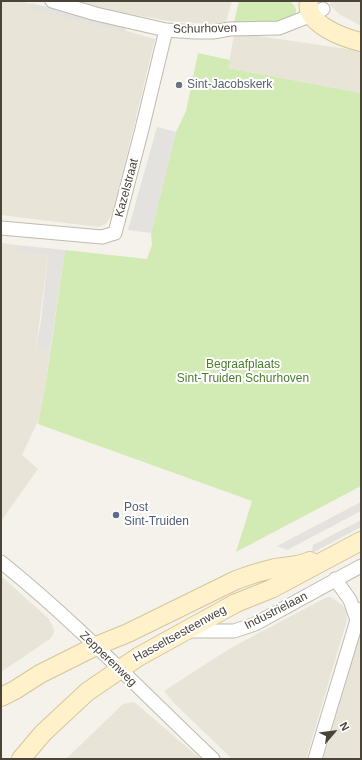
<!DOCTYPE html>
<style>
body{margin:0}
#map{position:relative;width:362px;height:760px;overflow:hidden;background:#f5f2eb;font-family:Helvetica,sans-serif}
canvas{display:block}
.frame{position:absolute;inset:0;border:2px solid #4a4338;pointer-events:none}
.north{position:absolute;left:314px;top:712px;width:40px;height:40px;-webkit-text-stroke:3px #fff;paint-order:stroke;rotate:62deg;font-size:11px;font-weight:700;line-height:16px;text-align:center;color:#4a4338}
.north::after{content:'';display:block;margin:auto;width:14px;height:18px;background:#4a4338;clip-path:polygon(50% 0,100% 100%,50% 72%,0 100%)}
</style>
<div id="map">
<canvas width="362" height="760"></canvas>
<div class="frame"></div>
<div class="north">N</div>
</div>
<script>
const g = document.querySelector('canvas').getContext('2d');
g.lineJoin = 'round';
function fill(path, color) { g.fillStyle = color; g.fill(path, 'evenodd'); }
function stroke(path, color, width, dash) { g.strokeStyle = color; g.lineWidth = width; g.lineCap = dash ? 'butt' : 'round'; g.setLineDash(dash || []); g.stroke(path); }
function write(font, color, halo, rows, align = 'center') {
  g.font = font + ' Helvetica,sans-serif'; g.lineWidth = 4; g.setLineDash([]); g.textBaseline = 'middle'; g.strokeStyle = halo; g.fillStyle = color; for (const [text, x, y, turn = 0] of rows) {
    g.save(); g.translate(x, y); g.rotate((+turn || 0) * Math.PI / 180); g.textAlign = isNaN(turn) ? turn : align; if (halo) g.strokeText(text, 0, 0); g.fillText(text, 0, 0); g.restore();
  }
}
fill(new Path2D(`
 M1 1H20L155 39 113 212 106 224 98 227 1 215Z
 M71 1H232L225 25 169 21 93 7Z
 M331 1H361V26L339 14 330 5Z
 M234 35 258 36 361 51V93L228 68Z
 M1 243 17 245V252L48 256 36 348 50 351 46 382 39 419 22 455 38 469 1 521Z
 M1 576 48 618 52 625 54 630 53 635 50 639 1 672Z
 M327 597H331L342 605 346 610 347 620 306 759H232L174 703 164 691 229 649Z
 M361 628V759H323L329 741Z
 M134 702 201 759H66L123 704Z`), '#e9e4d8');
fill(new Path2D(`
 M239 1H290C318 27 244 22 234 22Z
 M198 53 230 60 228 68 361 93V486L236 552 252 501 38 424 46 382 65 250 147 259 152 245 151 233 176 132 186 111Z`), '#d2eab3');
fill(new Path2D(`
 M31 3 126 27 125 32 30 9Z
 M157 127 176 132 151 233 128 230Z
 M17 245 65 250 50 351 36 348 41 321 48 256 17 252Z
 M361 502V511L287 550 277 546Z
 M361 520V527L312 553 313 545Z`), '#e4e2df');
const street = new Path2D(`
 M52 1 96 14 166 30 194 32H213L230 29 279 28 312 15 323 9
 M1 228 102 237 115 233 142 129 166 30
 M1 562C76 622 143 693 213 759
 M335 579 350 600 357 620
 M186 631H234L255 624 361 566
 M315 759 357 620 361 609`);
const secondary = new Path2D(`
 M309 1C304 24 344 38 361 42
 M1 697 15 690 40 674 96 646 128 633 236 580C249 575 262 571 275 568 287 566 299 566 310 561
 M21 759 43 733 87 692 138 657 236 603 271 589 361 541`);
stroke(street, '#c1baad', 15);
stroke(secondary, '#d6c59a', 20);
stroke(street, '#fff', 13);
stroke(secondary, '#fff2cb', 18);
for (const [x, y, r, color] of [
 [179,85,4,"#6b7280"],
 [116,515,4,"#5c6f8a"]
]) { const dot = new Path2D(); dot.arc(x, y, r, 0, 2 * Math.PI); g.fillStyle = color; g.fill(dot); stroke(dot, '#fff', 1.5); }
write('12px', '#4a4338', '#fff', [
 ["Schurhoven",205,29,-1],
 ["Kazelstraat",127,188,-75],
 ["Industrielaan",276,611,-27],
 ["Hasseltsesteenweg",180,634,-29],
 ["Zepperenweg",108,659,44]
]);
write('12px', '#5b616d', '#fff', [
 ["Sint-Jacobskerk",187,85]
], 'left');
write('12px', '#4a7e29', '#fff', [
 ["Begraafplaats",243,365],
 ["Sint-Truiden Schurhoven",243,379]
]);
write('12px', '#4e5e75', '#fff', [
 ["Post",124,508],
 ["Sint-Truiden",124,522]
], 'left');
</script>
